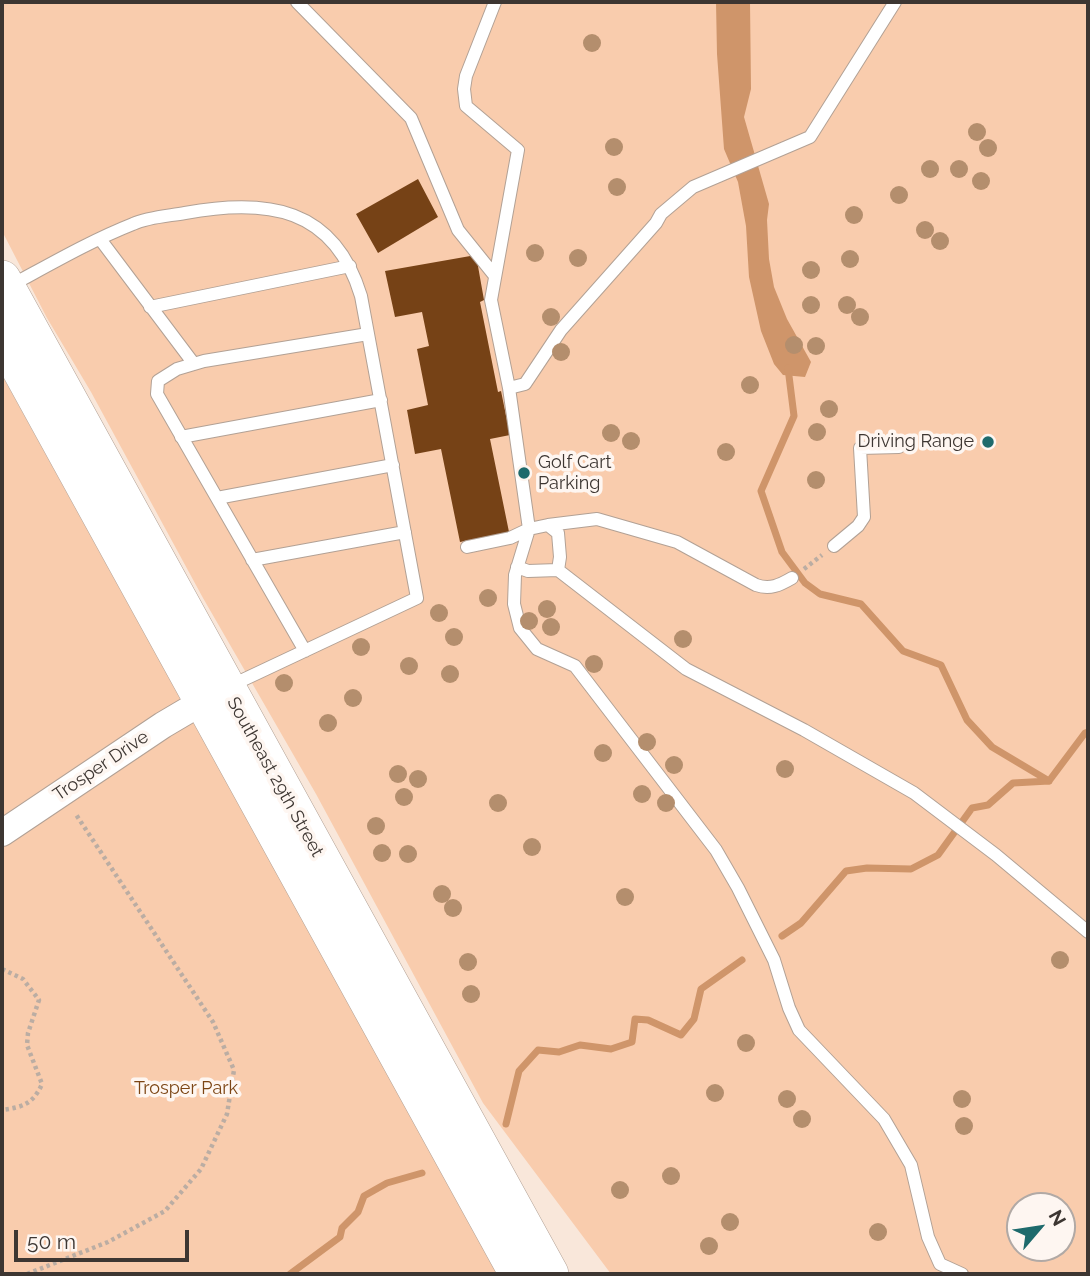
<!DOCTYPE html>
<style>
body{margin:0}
#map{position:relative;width:1090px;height:1276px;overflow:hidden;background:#f9e7da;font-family:Raleway,sans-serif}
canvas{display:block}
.frame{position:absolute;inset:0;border:4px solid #3d3632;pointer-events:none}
.north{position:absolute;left:1006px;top:1192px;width:70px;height:70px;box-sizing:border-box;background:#fef6f1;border:2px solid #b1a9a5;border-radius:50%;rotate:61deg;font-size:19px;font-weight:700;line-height:28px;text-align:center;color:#3d3632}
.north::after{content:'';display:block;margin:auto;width:24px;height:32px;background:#1e6a6c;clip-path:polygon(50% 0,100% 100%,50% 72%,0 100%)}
.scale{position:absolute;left:14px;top:1230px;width:175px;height:32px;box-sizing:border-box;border:4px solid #3d3632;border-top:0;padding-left:9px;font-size:21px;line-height:24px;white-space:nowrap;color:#3d3632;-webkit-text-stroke:5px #fef6f1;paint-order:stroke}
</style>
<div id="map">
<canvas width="1090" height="1276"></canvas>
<div class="frame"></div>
<div class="north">N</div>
<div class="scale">50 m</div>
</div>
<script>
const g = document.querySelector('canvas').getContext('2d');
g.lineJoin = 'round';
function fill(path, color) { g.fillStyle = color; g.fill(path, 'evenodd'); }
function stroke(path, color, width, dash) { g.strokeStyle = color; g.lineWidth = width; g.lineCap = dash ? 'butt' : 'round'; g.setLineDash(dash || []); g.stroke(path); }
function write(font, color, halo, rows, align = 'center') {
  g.font = font + ' Raleway,sans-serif'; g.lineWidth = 7; g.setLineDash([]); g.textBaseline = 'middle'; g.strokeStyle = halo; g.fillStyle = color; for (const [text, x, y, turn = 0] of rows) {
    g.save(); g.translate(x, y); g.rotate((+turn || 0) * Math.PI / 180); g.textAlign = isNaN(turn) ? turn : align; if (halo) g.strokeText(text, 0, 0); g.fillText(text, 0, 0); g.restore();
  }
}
fill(new Path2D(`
 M2 2H1088V1274H611L483 1103 316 794 203 598 91 392 47 318 2 231ZM1020 1206H1062V1248H1020Z
 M2 375 498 1274H2Z`), '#f9ccad');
fill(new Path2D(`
 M716 2H750L751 89 744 117 769 204 767 220 769 259 774 287 787 319 811 362 805 377 783 375 774 364 761 331 749 277 746 226 738 182 724 149 717 54Z`), '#cf956a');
stroke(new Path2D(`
 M788 368 794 416 761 491 782 552 805 583 820 594 861 604 903 651 941 665 967 720 992 747 1049 781
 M1049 781 1085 733 1088 732
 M782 936 801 923 846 871 867 868 911 869 938 855 972 808 988 805 1013 783 1049 781
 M506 1124 519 1071 538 1050 559 1052 580 1045 611 1049 632 1042 635 1019 648 1020 681 1035 694 1019 701 989 742 960
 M290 1274 340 1237 342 1228 358 1212 364 1196 387 1183 422 1173`), '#cf956a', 7);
fill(new Path2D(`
 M418 179 438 217 378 253 356 214Z
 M476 255 484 300 480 302 498 392 501 391 510 435 490 439 509 532 460 542 441 449 415 454 407 410 428 405 417 349 429 346 422 312 395 317 385 271Z`), '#764216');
const service = new Path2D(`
 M297 2 411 118 458 230 495 276
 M495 2 466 76 464 89 466 106 518 150 491 300 509 388 525 384 561 330 656 223 661 214 693 187 810 137 895 2
 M100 239 194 364
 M8 287C49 265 90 241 133 224 148 217 168 216 185 213 267 198 334 207 361 296L417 598 230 686
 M150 307 350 266
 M509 388 529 529 515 575 514 604 520 628 537 649 575 666 716 850 738 888 774 960 789 1008 799 1030 884 1119 911 1165 928 1237 940 1264 962 1274
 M181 437 381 400
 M217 498 393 465
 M548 525 558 533 560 557 558 570
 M834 546 858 526 864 517 860 448 899 447
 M467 547 510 538 529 529 548 525 597 519 677 542 756 585C770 590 780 585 792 578
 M252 560 405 532
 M517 567 528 571 558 570 686 669 804 730 914 793 996 855 1088 932
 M305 651 157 394 158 381 177 369 204 361 368 334`);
const minor = new Path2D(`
 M2 833 163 725 202 702`);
const secondary = new Path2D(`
 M2 279 550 1274
 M2 336 518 1274`);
stroke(service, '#b2a195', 14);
stroke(minor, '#b2a195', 28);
stroke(secondary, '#b2a195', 38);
stroke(new Path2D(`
 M804 569 822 555
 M2 969 23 979 39 1000 28 1033 27 1045 42 1084C33 1104 23 1107 2 1110
 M27 1274 108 1242 165 1211 201 1169 227 1114 234 1070 213 1022 75 813`), '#bbada3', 4.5, [3.5, 3.5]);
stroke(service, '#fff', 12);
stroke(minor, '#fff', 26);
stroke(secondary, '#fff', 37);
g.fillStyle = '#b48e6d';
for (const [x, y] of [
 [592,43],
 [977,132],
 [614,147],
 [988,148],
 [930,169],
 [959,169],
 [981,181],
 [617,187],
 [899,195],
 [854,215],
 [925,230],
 [940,241],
 [535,253],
 [578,258],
 [850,259],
 [811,270],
 [811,305],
 [847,305],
 [551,317],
 [860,317],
 [794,345],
 [816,346],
 [561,352],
 [750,385],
 [829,409],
 [817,432],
 [611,433],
 [631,441],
 [726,452],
 [816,480],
 [488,598],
 [547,609],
 [439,613],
 [529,621],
 [551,627],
 [454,637],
 [683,639],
 [361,647],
 [594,664],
 [409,666],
 [450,674],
 [284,683],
 [353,698],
 [328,723],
 [647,742],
 [603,753],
 [674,765],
 [785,769],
 [398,774],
 [418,779],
 [642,794],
 [404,797],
 [498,803],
 [666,803],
 [376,826],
 [532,847],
 [382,853],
 [408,854],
 [442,894],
 [625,897],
 [453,908],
 [1060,960],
 [468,962],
 [471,994],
 [746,1043],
 [715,1093],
 [787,1099],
 [962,1099],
 [802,1119],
 [964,1126],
 [671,1176],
 [620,1190],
 [730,1222],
 [878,1232],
 [709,1246]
]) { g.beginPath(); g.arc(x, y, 9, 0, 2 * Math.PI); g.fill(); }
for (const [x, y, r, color] of [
 [988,442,7,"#1e6a6c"],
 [524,473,7,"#1e6a6c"]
]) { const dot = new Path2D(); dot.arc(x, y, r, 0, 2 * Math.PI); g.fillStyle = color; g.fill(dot); stroke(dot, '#fef6f1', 2.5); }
write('18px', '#3d3632', '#fef6f1', [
 ["Driving Range",974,442],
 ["Golf Cart",538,463,"left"],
 ["Parking",538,484,"left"]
], 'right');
write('18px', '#3d3632', '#fef6f1', [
 ["Trosper Drive",101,766,-34],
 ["Southeast 29th Street",275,777,61]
]);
write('18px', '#7c4514', '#fef6f1', [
 ["Trosper Park",186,1089]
]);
</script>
